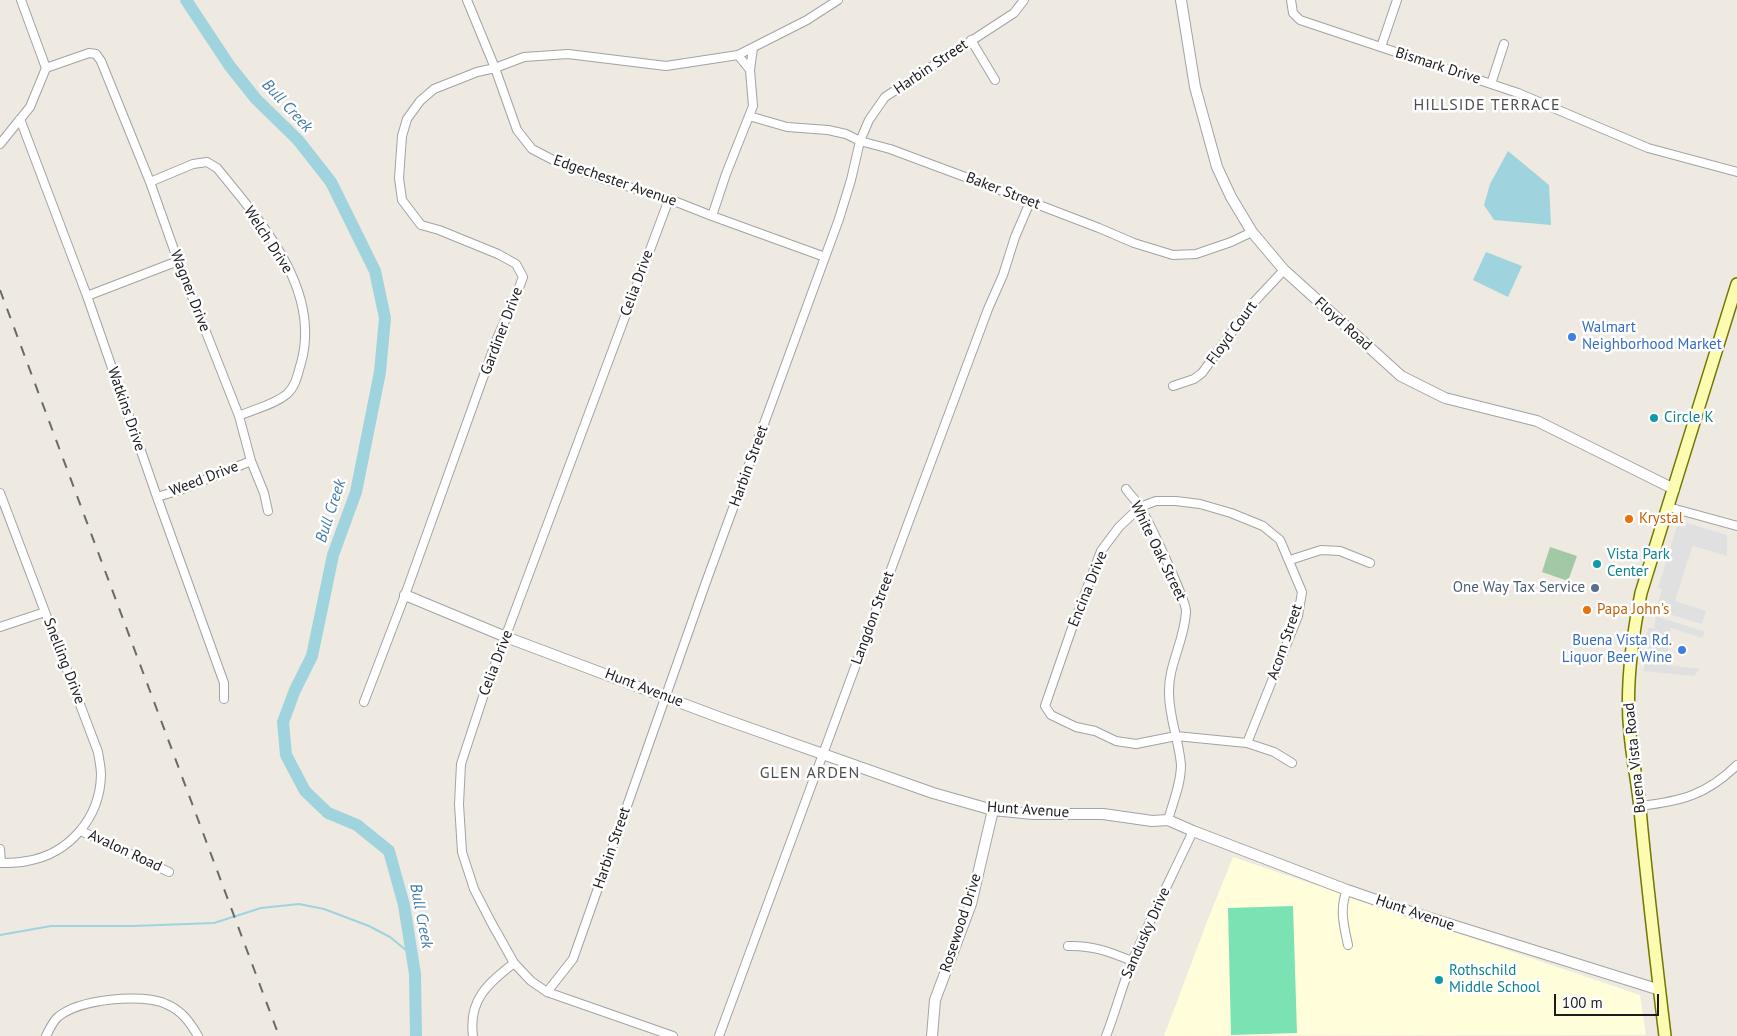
<!DOCTYPE html>
<style>
body{margin:0}
#map{position:relative;width:1737px;height:1036px;overflow:hidden;background:#eee9e1;font-family:"PT Sans",sans-serif}
canvas{display:block}
.scale{position:absolute;left:1554px;top:994px;width:105px;height:22px;box-sizing:border-box;border:2px solid #1c1c1c;border-top:0;padding-left:6px;font-size:15px;line-height:18px;white-space:nowrap;color:#1c1c1c;-webkit-text-stroke:4px #fff;paint-order:stroke}
</style>
<div id="map">
<canvas width="1737" height="1036"></canvas>
<div class="scale">100 m</div>
</div>
<script>
const g = document.querySelector('canvas').getContext('2d');
g.lineJoin = 'round';
function fill(path, color) { g.fillStyle = color; g.fill(path, 'evenodd'); }
function stroke(path, color, width, dash) { g.strokeStyle = color; g.lineWidth = width; g.lineCap = dash ? 'butt' : 'round'; g.setLineDash(dash || []); g.stroke(path); }
function write(font, color, halo, rows, align = 'center') {
  g.font = font + ' "PT Sans",sans-serif'; g.lineWidth = 5; g.setLineDash([]); g.textBaseline = 'middle'; g.strokeStyle = halo; g.fillStyle = color; for (const [text, x, y, turn = 0] of rows) {
    g.save(); g.translate(x, y); g.rotate((+turn || 0) * Math.PI / 180); g.textAlign = isNaN(turn) ? turn : align; if (halo) g.strokeText(text, 0, 0); g.fillText(text, 0, 0); g.restore();
  }
}
fill(new Path2D(`
 M1233 857 1640 995 1646 1035 1164 1036 1208 919Z`), '#fffdda');
fill(new Path2D(`
 M1550 547 1577 556 1568 581 1542 572Z`), '#a2c8a5');
fill(new Path2D(`
 M1293 906 1297 1033 1231 1035 1228 908Z`), '#7be2b4');
fill(new Path2D(`
 M1687 523 1727 535V556L1694 546 1692 547 1675 601 1706 611 1702 624 1656 610 1662 589 1658 588 1677 526 1685 528Z
 M1656 616 1705 632 1702 638 1671 628 1666 665 1700 669 1694 676 1644 671 1648 628H1654Z`), '#e0e0e0');
fill(new Path2D(`
 M1508 151 1549 185 1551 225 1494 220 1484 205 1490 184Z
 M1486 252 1522 266 1508 297 1473 280Z`), '#9fd4de');
stroke(new Path2D(`
 M0 935 51 926H133L214 923 261 908 299 904 324 909 369 926 390 937 412 955`), '#9fd4de', 2);
stroke(new Path2D(`
 M186 0 229 65 256 99 298 140 331 182 375 271 385 318 380 372 356 492 333 555 312 656 295 690 283 722 286 755 305 791 328 813 357 825 389 851 404 905 415 974 416 1036`), '#9fd4de', 12);
const minor = new Path2D(`
 M21 0 46 68
 M467 0 495 68 517 130 532 149 557 162 606 180 669 199 712 216 825 257
 M1291 0 1293 13 1300 20 1518 93 1648 148 1737 172
 M971 40 995 80
 M1381 47 1397 0
 M750 70 753 48
 M1491 84 1504 44
 M749 116 787 127 828 130 846 134 860 141 890 149 992 187 1099 228 1134 243 1173 255 1196 254 1231 242 1252 232
 M20 119 87 296 157 497 224 683V699
 M0 144 30 107 46 68 89 53 96 54 101 61 150 182 178 261 239 416 251 461 264 493 268 511
 M150 182 193 164 207 162 217 168C260 221 322 289 301 363 298 373 296 386 287 394 274 405 254 409 239 416
 M669 199 484 694 461 764 459 804 462 852 474 889 491 922 514 963 531 981 547 992 673 1036
 M712 216 726 174 753 106 750 70 738 55
 M87 296 178 261
 M1173 386 1194 379 1202 373 1254 302 1284 270
 M1126 489C1130 495 1136 500 1140 507 1148 519 1186 600 1186 611 1185 640 1168 665 1169 693 1169 718 1179 740 1181 765 1181 784 1173 802 1168 820
 M0 493 98 752C99 759 101 767 101 775 100 818 69 854 27 861 18 863 9 863 0 863
 M157 497 180 490 251 461
 M1668 507 1737 526
 M1290 560 1321 550 1340 551 1370 563
 M0 627 45 612
 M364 702 405 595 498 336 516 296 523 277 516 264 498 254 439 230 421 225 402 200 399 178 402 136 407 119 420 101 434 89 477 72 495 68 524 57 568 54 666 66 738 55 807 20 838 0
 M1247 743 1298 616 1302 592 1280 540 1263 526 1231 513 1200 504 1176 501H1156L1140 507 1119 527 1101 551 1072 628 1045 706 1051 715 1076 727 1095 731 1116 741 1136 744 1176 736 1247 743 1274 752 1292 763
 M1640 806C1682 801 1706 795 1737 765
 M81 831 169 872
 M0 849 1 863
 M1347 890C1339 909 1344 926 1348 945
 M1068 946C1092 945 1110 952 1132 961
 M547 992 573 959 706 582 839 219 851 180 860 141 869 120 885 97 1014 13 1024 0
 M46 1036C49 1030 53 1021 58 1017 79 999 142 993 166 1004 181 1010 190 1022 198 1036
 M473 1036C468 999 489 983 514 963
 M719 1036 910 518 988 309 1003 275 1015 237 1030 202
 M1106 1036C1116 1011 1122 985 1133 960 1151 917 1173 874 1193 831`);
const tertiary = new Path2D(`
 M1181 0 1195 87 1217 167 1231 197 1252 232 1284 270 1401 376 1445 398 1537 421 1674 489
 M405 595 506 637 721 718 933 793 993 810 1033 814H1103L1152 821 1168 820 1193 831 1347 890 1417 914 1660 990
 M932 1036 935 1000 971 904 993 810`);
const secondary = new Path2D(`
 M1665 1036C1656 960 1647 885 1640 809 1638 784 1632 759 1630 733 1625 687 1632 638 1641 593L1737 284`);
stroke(minor, '#a3a3a3', 10);
stroke(tertiary, '#a3a3a3', 12);
stroke(secondary, '#717700', 14);
stroke(minor, '#fff', 8);
stroke(tertiary, '#fff', 10);
stroke(secondary, '#fcfbb2', 11);
stroke(new Path2D(`
 M0 290 279 1036`), '#6a6a6a', 2, [10, 10]);
for (const [x, y, r, color] of [
 [1572,337,5,"#3f7fe0"],
 [1654,418,5,"#0f9aa8"],
 [1629,519,5,"#e8710a"],
 [1597,564,5,"#0f9aa8"],
 [1595,588,5,"#5c6f8a"],
 [1587,610,5,"#e8710a"],
 [1682,650,5,"#3f7fe0"],
 [1439,980,5,"#0f9aa8"]
]) { const dot = new Path2D(); dot.arc(x, y, r, 0, 2 * Math.PI); g.fillStyle = color; g.fill(dot); stroke(dot, '#fff', 2); }
write('15px', '#1c1c1c', '#fff', [
 ["Bismark Drive",1438,66,18],
 ["Harbin Street",931,67,-34],
 ["Edgechester Avenue",615,181,19],
 ["Baker Street",1003,191,21],
 ["Welch Drive",268,240,57],
 ["Celia Drive",637,283,-70],
 ["Wagner Drive",190,291,69],
 ["Floyd Road",1343,324,42],
 ["Gardiner Drive",502,331,-69],
 ["Floyd Court",1232,333,-54],
 ["Watkins Drive",126,409,71],
 ["Harbin Street",749,466,-70],
 ["Weed Drive",204,479,-21],
 ["White Oak Street",1158,551,64],
 ["Encina Drive",1088,589,-68],
 ["Langdon Street",873,618,-70],
 ["Acorn Street",1285,642,-71],
 ["Snelling Drive",64,661,69],
 ["Celia Drive",496,663,-69],
 ["Hunt Avenue",644,688,21],
 ["Buena Vista Road",1635,758,-96],
 ["Hunt Avenue",1028,810,4],
 ["Harbin Street",612,848,-71],
 ["Avalon Road",125,851,25],
 ["Hunt Avenue",1415,913,19],
 ["Rosewood Drive",961,923,-72],
 ["Sandusky Drive",1146,933,-66]
]);
write('15px', '#366cbe', '#fff', [
 ["Walmart",1582,328],
 ["Neighborhood Market",1582,345],
 ["Buena Vista Rd.",1672,641,"right"],
 ["Liquor Beer Wine",1672,658,"right"]
], 'left');
write('15px', '#0d838f', '#fff', [
 ["Circle K",1664,418],
 ["Vista Park",1607,555],
 ["Center",1607,572],
 ["Rothschild",1449,971],
 ["Middle School",1449,988]
], 'left');
write('15px', '#c56008', '#fff', [
 ["Krystal",1639,519],
 ["Papa John's",1597,610]
], 'left');
write('15px', '#4e5e75', '#fff', [
 ["One Way Tax Service",1585,588]
], 'right');
g.letterSpacing = '1px';
write('16px', '#4f4f4f', '#fff', [
 ["HILLSIDE TERRACE",1487,105],
 ["GLEN ARDEN",810,773]
]);
g.letterSpacing = '0px';
write('italic 16px', '#427ba8', '#fff', [
 ["Bull Creek",287,106,47],
 ["Bull Creek",331,511,-72],
 ["Bull Creek",421,916,79]
]);
</script>
